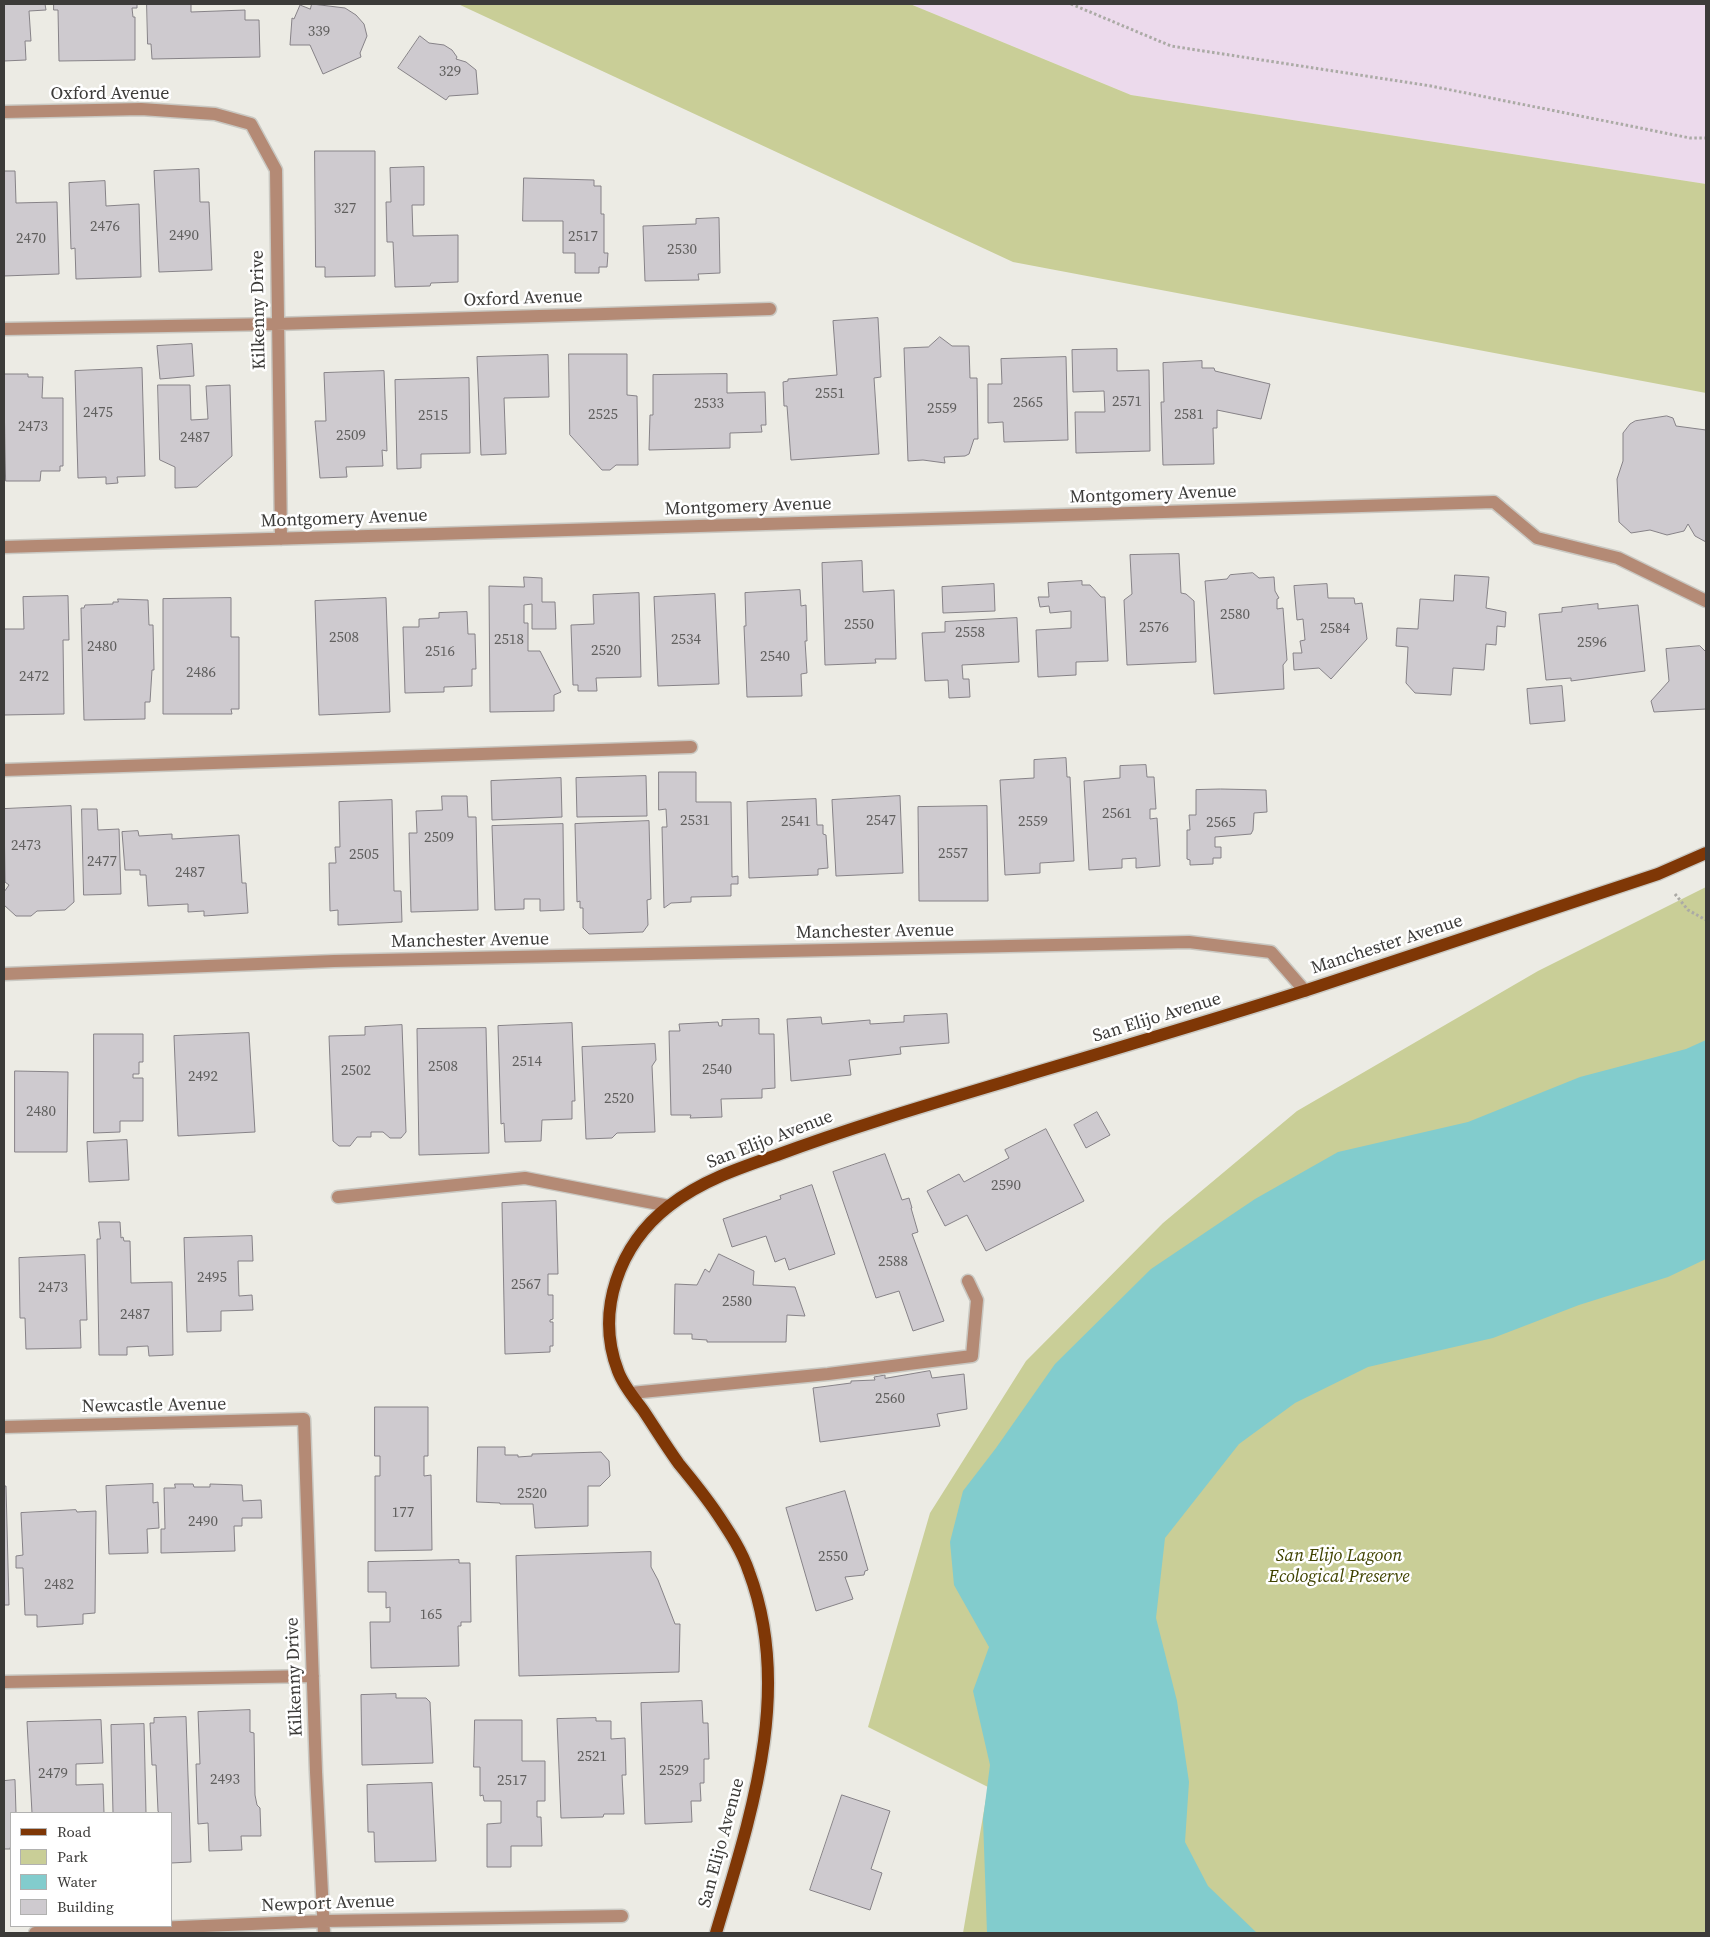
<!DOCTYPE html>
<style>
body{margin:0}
#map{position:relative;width:1710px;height:1937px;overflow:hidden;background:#ecebe4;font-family:"Source Serif 4",serif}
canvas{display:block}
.frame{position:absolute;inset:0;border:5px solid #3c3b39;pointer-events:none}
.legend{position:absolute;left:10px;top:1812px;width:162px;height:115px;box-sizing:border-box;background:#fff;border:1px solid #b1b1b0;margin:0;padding:6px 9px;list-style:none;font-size:15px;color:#3c3b39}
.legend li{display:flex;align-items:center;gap:10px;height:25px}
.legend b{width:25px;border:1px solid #b1b1b0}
</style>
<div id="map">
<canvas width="1710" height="1937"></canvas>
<div class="frame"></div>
<ul class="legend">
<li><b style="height:6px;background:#7f3706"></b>Road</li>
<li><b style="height:14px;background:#c9ce97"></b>Park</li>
<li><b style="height:14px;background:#82cccd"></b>Water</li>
<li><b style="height:14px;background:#cecacf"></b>Building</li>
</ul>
</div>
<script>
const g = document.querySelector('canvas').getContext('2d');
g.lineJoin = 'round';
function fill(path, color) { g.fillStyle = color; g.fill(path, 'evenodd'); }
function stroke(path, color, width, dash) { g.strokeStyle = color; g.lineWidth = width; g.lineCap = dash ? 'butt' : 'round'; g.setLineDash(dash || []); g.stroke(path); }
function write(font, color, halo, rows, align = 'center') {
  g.font = font + ' "Source Serif 4",serif'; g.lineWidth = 5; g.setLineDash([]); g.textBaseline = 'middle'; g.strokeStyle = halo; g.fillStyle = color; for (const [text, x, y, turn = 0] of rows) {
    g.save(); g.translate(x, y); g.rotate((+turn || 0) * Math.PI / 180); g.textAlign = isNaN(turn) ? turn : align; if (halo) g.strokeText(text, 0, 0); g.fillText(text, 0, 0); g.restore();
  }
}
fill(new Path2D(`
 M910 4H1706V184L1131 95Z`), '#ecdaec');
fill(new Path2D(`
 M458 4H910L1131 95 1706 184V393L1013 262Z
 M1706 887V1933H963L988 1787 868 1727 930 1513 1026 1361 1163 1223 1297 1111 1538 971Z`), '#c9ce97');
fill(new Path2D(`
 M1706 1040V1259L1668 1277 1579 1305 1493 1338 1368 1367 1295 1403 1239 1444 1165 1538 1156 1618 1177 1701 1189 1782 1185 1842 1208 1886 1257 1933H987L983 1819 990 1765 973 1691 989 1647 954 1585 950 1542 963 1491 996 1448 1055 1364 1151 1269 1255 1199 1338 1152 1468 1122 1580 1077 1686 1049Z`), '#82cccd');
const building = new Path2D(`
 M4 4H45L46 10 29 11 31 41H25L26 60 4 61Z
 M54 4H137V8H132L133 17H135V60L59 61 58 10H54Z
 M147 4H191V12L245 10V20H259L260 57 152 59 151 44H148Z
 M312 4 345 8 356 15 364 24 367 36 360 53 361 57 323 74 310 45H290L292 18 294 19 300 5 310 9Z
 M420 36 429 43 444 45 452 50 457 57 456 59 466 62 476 70 478 94 449 96 446 100 398 68Z
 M315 151H375V276L325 277V267H316Z
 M424 167V205H412L413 236 458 235V282L431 283 430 286 395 287 393 242H387L386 202H391L390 168Z
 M199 169 200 202H209L212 270 159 272 154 171Z
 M4 171H15L16 203 57 202 59 274 4 276Z
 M524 178 594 180V186H601V214H604V253H608L607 267H599V273H575V253H563V221H523Z
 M105 181 106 206 139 204 141 277 76 279 75 248 71 249 69 183Z
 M719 218 720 273 698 274 699 280 645 281 643 226 696 224V219Z
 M878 318 881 377 874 378 879 454 791 460 787 406H784L783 382 788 381V379L837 375 833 321Z
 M940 337 952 346H969L970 378H977L978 439H974L969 454 965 456 944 457 945 463 923 460 908 461 904 348 928 347Z
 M192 344 194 376 160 379 157 346Z
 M1117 349V371L1149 370 1150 451 1076 453 1075 412H1105L1104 391 1073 392 1072 350Z
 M569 354H627V395L637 396 638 465H616L610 470H602L570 435Z
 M548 355 549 397 504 398 506 454 481 455 477 357Z
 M1066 357 1068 440 1004 442 1003 422 988 423V384H1002L1001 359Z
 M1202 361V368H1214L1215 371 1270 384 1261 419 1217 410V428H1213L1214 464 1163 465 1161 402H1164L1163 363Z
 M142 368 145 476 117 477 118 483 106 484V477L78 478 75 371Z
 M384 371 387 451 382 450 383 466 346 467 347 477 320 478 315 421H326L324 373Z
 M4 374H28V377H43L42 398H63V466H60V471H41L40 481H6Z
 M727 374V393L765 392 766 425H761L762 432 730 433V448L649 450 650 415H653V375Z
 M469 378 470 453 421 454V468L397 469 395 380Z
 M158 385H190L191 420 208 419 206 386 230 385 232 456 197 487 175 488V467L160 460Z
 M1667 416 1673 418 1676 426 1706 430V542L1695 536 1688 524 1684 531 1667 535 1650 530 1631 533 1619 522 1617 479 1623 461V433L1630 424 1635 421Z
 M1179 554 1181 593 1186 594 1194 601 1196 662 1127 665 1124 600 1132 594 1130 555Z
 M862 561 863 592 894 590 896 659H875L876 663 825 665 822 563Z
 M1253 573 1259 578 1274 577 1275 591 1279 598 1277 599V609L1283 608 1287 660 1283 665 1284 689 1214 694 1205 581 1227 579 1230 575Z
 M1455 575 1489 577 1486 608 1506 612 1505 627 1497 626 1496 645 1486 644 1484 670 1453 668 1451 695 1415 693 1406 683 1408 647 1396 646 1397 628 1418 629 1420 599 1453 601Z
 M524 577 542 578V602H555L556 629H532V604L524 605V623H528V651H540L561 692 554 695V711L490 712 489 586 524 587Z
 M1082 581V585H1090L1101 597H1105L1108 661 1076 662V675L1038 677 1036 630 1071 628V611L1050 613 1049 606 1040 607 1038 597H1049L1048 583Z
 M994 584 995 611 943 613 942 587Z
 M1327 584 1328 598H1354L1355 604 1362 603 1367 639 1331 679 1319 668 1294 670 1293 653H1302L1300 641 1305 640 1303 619 1297 620 1294 586Z
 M800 590 801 606 806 605 807 641H805L807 673 801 674 802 696 747 697 744 626H746L745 593Z
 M639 593 641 677 596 678 597 691H578V685H573L571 625 594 624 593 595Z
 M715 594 719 684 658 686 654 597Z
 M68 596 69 640H63L64 714 4 715V629H24L23 597Z
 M231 598V637H239V709H231L232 714H163V599Z
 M386 598 390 712 319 715 315 601Z
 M118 599 148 600 149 625H153L154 670H152L150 702H145V719L84 720 81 608H84L85 605 113 604V602H118Z
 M1598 604V609L1638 605 1645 671 1571 681V678L1546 680 1539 614 1562 612V608Z
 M467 612 468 634H475L476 669H472V686L444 687V692L405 693 403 627H419V619L439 618V613Z
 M1017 618 1019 662 962 665 963 679H969L970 697 949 698 948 680 925 681 922 633 945 632V622Z
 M1700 646 1706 652V709L1654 712 1651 701 1669 681 1666 649Z
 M1562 686 1565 721 1530 724 1527 689Z
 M1066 758 1067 777H1070L1074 861 1040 863V873L1005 875 1000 780 1034 778V760Z
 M1146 765 1147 777H1154L1156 809H1150V819L1157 818 1160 866 1136 868V858L1122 859V868L1089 870 1084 781 1120 778V766Z
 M659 772H696V802H731L732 877 738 876V884H731V896L691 897V902L671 903 664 908 662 827H667L666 809 659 810Z
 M646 776 647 816 577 817 576 778Z
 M561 778 562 817 492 820 491 781Z
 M1221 789 1266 790 1267 812 1254 813 1253 830 1251 834 1215 837V847H1221V858H1213V864L1190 865V860L1187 859V830H1190L1189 815H1196V790Z
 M442 796H467L468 817H476L478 910 411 912 409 833H417L416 811 442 810Z
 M900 796 903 873 836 876 832 800Z
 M816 799 817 825H823V834L826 835 828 868 818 869V875L749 878 747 802Z
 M392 800 394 891H401L402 922 338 925V910L330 911 329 863H336L335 847H340L339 802Z
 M71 806 74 902 65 910 37 911 31 916H16L4 905V892L9 885 5 882 4 809Z
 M987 806 988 901H919L918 807Z
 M82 809H97L98 830 119 829 121 894 84 895Z
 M649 821 651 899 647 900 648 925 643 932 589 934 583 928V908H580V901L577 902 575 824Z
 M563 824 564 910 540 911V899H524V909L495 910 492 826Z
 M138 831 139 836 172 834V839L239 835 242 883H246L248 913 204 916V911L188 912V904L148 906 146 875H140V870H125L122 832Z
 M947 1014 949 1043 900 1047 901 1054 849 1060 851 1075 791 1081 787 1019 821 1017 822 1024 870 1020V1024L904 1022V1016Z
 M759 1019V1034H774L775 1088 762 1089V1098L721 1099 722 1117 690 1118 691 1115H671L669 1031H680L679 1024 718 1022 719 1026H722V1020Z
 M572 1023 575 1101H572V1119L542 1120 541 1141 505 1142 504 1123 501 1124 498 1026Z
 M402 1025 406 1132 401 1138H390L383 1132H371V1137H357L350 1146H339L333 1141 329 1036 365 1035V1027Z
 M486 1028 489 1153 419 1155 417 1029Z
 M249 1033 255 1132 178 1136 174 1036Z
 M94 1034H143V1062H139V1074H133V1078H143V1121H120V1132L94 1133Z
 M655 1044 656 1060 652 1066 655 1132 617 1133 612 1138 586 1139 582 1047Z
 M15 1071 68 1072 67 1152H15Z
 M1097 1112 1110 1135 1086 1148 1074 1125Z
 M1046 1129 1084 1201 986 1251 967 1215 945 1226 927 1191 959 1174 964 1182 1009 1158 1005 1150Z
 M127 1140 129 1180 89 1182 87 1142Z
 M885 1154 902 1200 909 1198 912 1208H911L918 1232 912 1234 944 1321 913 1331 899 1291 876 1298 833 1172Z
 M812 1185 835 1254 789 1270 785 1258 775 1262 766 1236 732 1247 723 1219 781 1199 780 1196Z
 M556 1201 558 1274H548V1295H553V1319L550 1320V1322H553V1346H550V1352L505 1354 502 1203Z
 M99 1222H120L121 1238 123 1237 124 1241H130L131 1283 172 1282 173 1355 149 1356 148 1346 127 1347V1355H99L97 1239H100Z
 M252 1236 253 1261H238L239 1296 252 1295 253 1310 221 1311V1331L187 1332 184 1238Z
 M719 1254 754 1271 753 1285 795 1287 805 1316 787 1315 786 1342H707V1340L692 1339V1334H674L675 1284 697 1285 705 1269 709 1272Z
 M85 1255 87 1320H80L81 1348 26 1349 25 1318H20L19 1258Z
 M930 1371 932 1378 964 1374 967 1409 937 1414 940 1426 820 1442 813 1388 851 1383V1381L875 1380 874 1377 885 1375V1378Z
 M375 1407H428V1456H424V1476L431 1475 432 1550 375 1551V1476H380V1456H375Z
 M478 1447H505V1455H518V1457L532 1456V1454L601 1452 609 1461 610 1476 600 1486H588V1526L535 1528 533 1504H500V1503L477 1502Z
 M153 1484V1503L158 1502 159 1528 147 1529 148 1553 109 1554 106 1486Z
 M175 1484H193L194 1487H210V1484L242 1485 243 1501 261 1500 262 1518H242V1526H234L235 1551 161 1553V1529H165L164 1488H175Z
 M4 1486H6L9 1605H4Z
 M845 1491 868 1570 865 1571 864 1575 845 1577 853 1599 816 1611 786 1508Z
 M76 1510 77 1512 96 1511 95 1613 83 1614V1624L37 1627V1615H25L23 1568H16V1556L23 1555 21 1513Z
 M651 1552V1567L658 1580 675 1624H680L679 1672 519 1676 516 1556Z
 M459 1560V1563H470L471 1622H461V1626H458L459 1666 371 1668 370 1622H390V1607L386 1608V1592H368V1562Z
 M396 1694V1698H426L430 1702 433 1763 362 1765 361 1695Z
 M702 1701 703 1723H708L709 1759H704V1783H700L701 1801H691L692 1822 645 1824 641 1703Z
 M250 1710V1732L254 1733 255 1795 257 1805 260 1808 261 1836H241L242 1850 209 1851 208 1823 198 1824 196 1764H200L198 1712Z
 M186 1717 191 1862 171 1863V1813H159L158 1811 156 1765H152L150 1723H154V1718Z
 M596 1718V1721H611V1739L625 1738 626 1775H622L624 1814H604L603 1817 561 1818 557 1719Z
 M101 1720 103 1763 76 1764V1785L103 1784 104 1813H32L27 1722Z
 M475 1720H522V1761H545V1801H537V1817H541L542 1846H511V1867H487V1824L501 1823V1801H484L483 1795 480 1796V1767H474Z
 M144 1724 146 1813H113L111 1725Z
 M15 1780 16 1813H11V1844L10 1849H4V1781Z
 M432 1783 436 1861 375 1862 374 1832H368L367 1785Z
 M842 1795 890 1811 871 1869 882 1873 870 1910 810 1890Z`);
fill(building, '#cecacf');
stroke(building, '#868287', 1);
const minor = new Path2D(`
 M4 112 141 109 215 114 251 124 276 170 281 539
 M4 329 276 324 770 309
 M4 547 1494 502 1537 538 1618 558 1706 601
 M4 770 691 747
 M4 974 334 961 1189 942 1271 952 1305 991
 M338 1197 525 1178 669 1206
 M631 1393 828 1374 972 1356 977 1300 968 1281
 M4 1427 304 1419 316 1772 324 1933
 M4 1682 313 1676
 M35 1933 324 1921 622 1916`);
const major = new Path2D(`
 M716 1933C750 1818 794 1691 749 1572 742 1551 730 1533 718 1515 706 1497 693 1481 679 1464 666 1446 655 1428 643 1410 634 1398 623 1385 618 1371 595 1311 619 1245 669 1206 701 1181 739 1168 777 1155 858 1125 941 1101 1024 1076 1118 1048 1213 1020 1307 990 1424 952 1541 913 1658 874L1706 853`);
stroke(minor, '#c9c8c2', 15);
stroke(major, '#c9c8c2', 15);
stroke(new Path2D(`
 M1071 4 1171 46 1431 86 1690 138H1706
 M1675 894 1688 910 1706 920`), '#abaaa5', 3, [2.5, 2.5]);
stroke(minor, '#b48a75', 12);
stroke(major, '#7f3706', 12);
write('15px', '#605f5e', null, [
 ["339",319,32],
 ["329",450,72],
 ["327",345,209],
 ["2476",105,227],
 ["2490",184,236],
 ["2517",583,237],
 ["2470",31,239],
 ["2530",682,250],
 ["2551",830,394],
 ["2571",1127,402],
 ["2565",1028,403],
 ["2533",709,404],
 ["2559",942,409],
 ["2475",98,413],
 ["2525",603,415],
 ["2581",1189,415],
 ["2515",433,416],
 ["2473",33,427],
 ["2509",351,436],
 ["2487",195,438],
 ["2580",1235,615],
 ["2550",859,625],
 ["2576",1154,628],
 ["2584",1335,629],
 ["2558",970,633],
 ["2508",344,638],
 ["2518",509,640],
 ["2534",686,640],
 ["2596",1592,643],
 ["2480",102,647],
 ["2520",606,651],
 ["2516",440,652],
 ["2540",775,657],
 ["2486",201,673],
 ["2472",34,677],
 ["2561",1117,814],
 ["2531",695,821],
 ["2547",881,821],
 ["2541",796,822],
 ["2559",1033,822],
 ["2565",1221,823],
 ["2509",439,838],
 ["2473",26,846],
 ["2557",953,854],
 ["2505",364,855],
 ["2477",102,862],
 ["2487",190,873],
 ["2514",527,1062],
 ["2508",443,1067],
 ["2540",717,1070],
 ["2502",356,1071],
 ["2492",203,1077],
 ["2520",619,1099],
 ["2480",41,1112],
 ["2590",1006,1186],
 ["2588",893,1262],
 ["2495",212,1278],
 ["2567",526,1285],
 ["2473",53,1288],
 ["2580",737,1302],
 ["2487",135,1315],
 ["2560",890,1399],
 ["2520",532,1494],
 ["177",403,1513],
 ["2490",203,1522],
 ["2550",833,1557],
 ["2482",59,1585],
 ["165",431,1615],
 ["2521",592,1757],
 ["2529",674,1771],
 ["2479",53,1774],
 ["2493",225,1780],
 ["2517",512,1781]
]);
write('18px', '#3c3b39', '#fff', [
 ["Oxford Avenue",110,94],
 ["Oxford Avenue",523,299,-2],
 ["Kilkenny Drive",259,310,-91],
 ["Montgomery Avenue",1153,495,-2],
 ["Montgomery Avenue",748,507,-2],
 ["Montgomery Avenue",344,519,-2],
 ["Manchester Avenue",875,932,-1],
 ["Manchester Avenue",470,941,-1],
 ["Manchester Avenue",1387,945,-18],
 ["San Elijo Avenue",1157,1018,-17],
 ["San Elijo Avenue",770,1140,-21],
 ["Newcastle Avenue",154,1406,-1],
 ["Kilkenny Drive",295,1677,-92],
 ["San Elijo Avenue",722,1843,-75],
 ["Newport Avenue",328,1904,-2]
]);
write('italic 18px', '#404300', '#fff', [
 ["San Elijo Lagoon",1339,1556],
 ["Ecological Preserve",1339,1577]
]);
</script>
